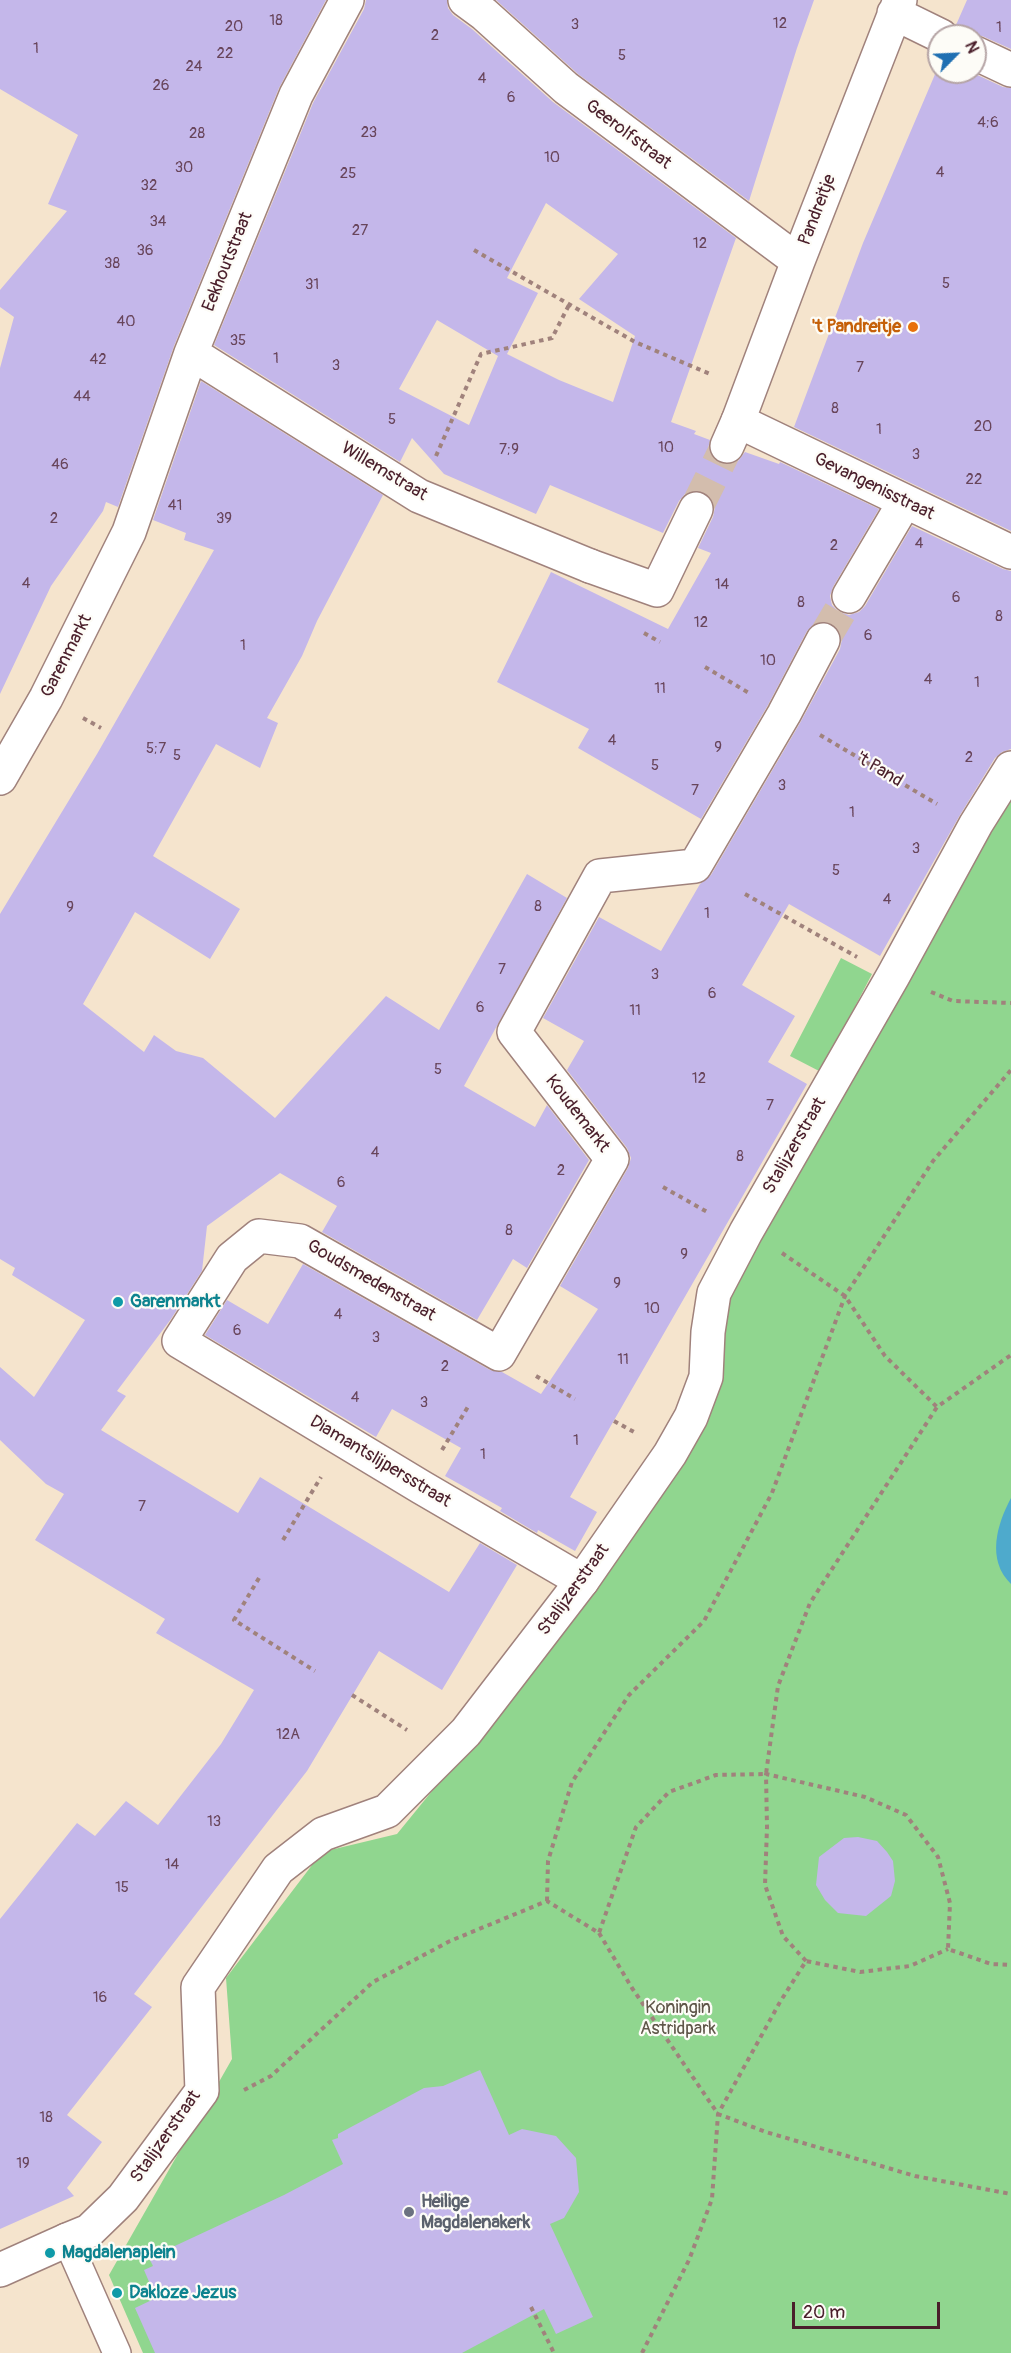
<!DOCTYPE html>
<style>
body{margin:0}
#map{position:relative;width:1011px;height:2353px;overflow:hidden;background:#f5e4cd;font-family:Pangolin,sans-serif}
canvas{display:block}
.north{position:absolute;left:927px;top:24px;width:60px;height:60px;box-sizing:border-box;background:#fdfcf7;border:2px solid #b5a4a5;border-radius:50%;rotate:66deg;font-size:16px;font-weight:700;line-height:24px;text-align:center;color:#4a1f2b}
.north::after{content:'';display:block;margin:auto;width:21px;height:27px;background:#1f6fb2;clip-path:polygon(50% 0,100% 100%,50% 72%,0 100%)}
.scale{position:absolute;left:792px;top:2302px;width:148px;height:27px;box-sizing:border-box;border:3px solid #4a1f2b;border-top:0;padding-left:8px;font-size:18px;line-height:21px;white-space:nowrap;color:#4a1f2b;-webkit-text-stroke:4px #fdfcf7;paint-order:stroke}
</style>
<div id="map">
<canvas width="1011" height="2353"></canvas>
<div class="north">N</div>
<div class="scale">20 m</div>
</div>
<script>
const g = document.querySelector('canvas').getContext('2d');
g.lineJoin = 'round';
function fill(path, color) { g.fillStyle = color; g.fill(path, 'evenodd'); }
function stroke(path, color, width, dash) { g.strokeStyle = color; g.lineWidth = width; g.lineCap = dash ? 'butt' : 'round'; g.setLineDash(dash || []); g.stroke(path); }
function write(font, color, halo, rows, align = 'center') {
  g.font = font + ' Pangolin,sans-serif'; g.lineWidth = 4.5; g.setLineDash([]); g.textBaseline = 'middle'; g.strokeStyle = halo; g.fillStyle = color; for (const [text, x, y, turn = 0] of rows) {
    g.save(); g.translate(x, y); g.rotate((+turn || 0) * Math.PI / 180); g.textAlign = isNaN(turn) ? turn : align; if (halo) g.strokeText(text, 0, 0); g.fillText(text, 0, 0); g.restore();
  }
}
fill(new Path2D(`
 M1011 790V2353H143L109 2275 232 2059 226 1978 322 1852 397 1834 450 1769 668 1481 729 1280Z
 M841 958 872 974 821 1072 790 1056Z`), '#90d68f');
fill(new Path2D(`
 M1011 1498V1584C986 1560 997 1524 1011 1498Z`), '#4eaacc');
fill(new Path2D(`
 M0 0H326L279 88 174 346 118 507 106 502 103 511 51 586 0 694V368L14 317 0 307V290L67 211 48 204 78 135 0 89Z
 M366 0H447L448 8 453 15 472 29 553 102 736 238 671 422 696 431 694 434 710 440 708 449 712 457 720 463 730 465 738 461 745 452 779 464 780 462 879 509 833 587 830 596 832 605 839 612 849 615 859 612 865 606 912 526 1003 569 1011 571V749L1002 752 995 758 960 815 880 956 789 904 742 985 795 1016 768 1062 807 1084 570 1497 597 1512 575 1551 538 1530 537 1533 500 1511 502 1508 445 1476 461 1448 392 1409 376 1437 205 1335 227 1300 268 1324 303 1264 490 1370 502 1372 541 1394 598 1309 560 1286 628 1168 631 1158 627 1148 567 1070 584 1041 543 1018 599 917 661 951 700 884 711 875 800 723 840 649 842 639 838 630 831 623 822 621 813 625 807 631 768 705 701 819 578 748 589 729 497 682 551 572 668 629 711 553 698 548 713 517 715 507 711 498 704 492 695 490 685 494 679 501 663 533 550 485 536 514 444 474 412 438 400 462 214 345 313 103 364 9ZM546 203 618 254 579 299 635 336 613 402 559 380 507 354 538 293 507 278ZM437 320 498 356 469 425 399 389Z
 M496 0H814L797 48 749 201 578 74Z
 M967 0H1011V49L982 36H960L956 25Z
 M939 65V72H971L1003 87 1011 88V531L794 427 863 243Z
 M201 381 383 495 317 621 302 656 267 718 278 723 260 768 216 744 153 856 240 909 210 959 135 912 83 1004 144 1052 154 1035 176 1051 203 1058 275 1118 386 996 439 1030 527 874 567 898 464 1086 535 1127 547 1105 589 1160 527 1268 513 1259 477 1320 322 1232 337 1206 280 1173 207 1226 202 1271 171 1319 117 1391 126 1396 101 1430 238 1513 260 1477 449 1592 480 1543 517 1565 442 1690 379 1651 307 1771 134 1994 152 2007 67 2115 102 2142 67 2188 74 2196 0 2229V1919L77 1823 95 1836 126 1801 158 1825 221 1744 254 1690 156 1633 165 1619 35 1540 64 1494 46 1484 0 1440V1367L34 1397 85 1320 12 1275 15 1268 0 1259V914L97 754 214 550 184 540 186 533 153 520Z
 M858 1837 877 1841 887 1852 893 1861 895 1881 891 1896 866 1916 838 1913 825 1900 816 1885 819 1857 844 1838Z
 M480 2070 509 2135 522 2129 556 2136 576 2158 579 2192 564 2218 550 2224 593 2317 556 2334 544 2309 462 2353H155L135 2308 156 2298 144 2270 153 2266 149 2258 284 2195 343 2164 332 2140 338 2138V2134L424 2088 443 2086Z`), '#c4b7ea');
stroke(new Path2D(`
 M696 509 727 446
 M823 640 849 596`), '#d3bdad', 33, [33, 16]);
const service = new Path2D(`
 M67 2240 117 2353`);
const pedestrian = new Path2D(`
 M727 446 738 421
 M590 566 657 590 696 509
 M849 596 904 503
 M823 640 784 714 695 866 600 876 514 1032 612 1159 499 1354 300 1241 259 1236 232 1258 179 1341 421 1487 582 1581 670 1454 691 1417 706 1377 708 1332 714 1293 746 1232 893 976 976 824 1011 768
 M0 2270 67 2240`);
const minor = new Path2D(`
 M465 0 484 14 566 88 798 261
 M900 0 798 261 738 421 1011 552
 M894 13 941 36
 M975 53 1011 70
 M191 353 419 496 590 566
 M0 778 46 698 129 532 191 353 296 95 347 0
 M67 2240 89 2231 123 2198 202 2091 198 1987 278 1869 323 1834 387 1811 466 1732 582 1581`);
stroke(service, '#a0827c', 30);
stroke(pedestrian, '#a0827c', 36);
stroke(minor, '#a0827c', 36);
stroke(new Path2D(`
 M474 250 635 342 710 374
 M436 456 481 354 552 338 569 305
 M644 633 660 642
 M705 667 749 693
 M83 718 101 728
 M820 735 937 804
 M745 894 857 957
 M931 992 953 1001 1011 1003
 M663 1187 709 1213
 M782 1253 845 1296 885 1356 937 1407
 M536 1376 575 1399
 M614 1421 634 1432
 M442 1450 469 1405
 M283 1540 321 1477
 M259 1578 234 1620 315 1671
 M352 1695 407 1730
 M547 1901 548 1861 572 1782 629 1695 704 1621 772 1493 845 1296 933 1161 1011 1070
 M599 1933 632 1988 718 2114 766 2132 915 2176 1011 2194
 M806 1961 783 1936 765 1885 767 1827 766 1774 865 1797 906 1815 938 1857 950 1903 948 1949 991 1964 1011 1965
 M244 2090 271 2076 373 1982 450 1941 547 1901 599 1933 636 1827 669 1792 716 1775 766 1774 778 1686 810 1603 937 1407 1011 1355
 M531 2307 554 2353
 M642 2353 689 2260 712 2199 718 2114 780 2002 806 1961 860 1972 910 1966 948 1949`), '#a0827c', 4, [4.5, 4.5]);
stroke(service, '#fff', 27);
stroke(pedestrian, '#fff', 33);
stroke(minor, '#fff', 33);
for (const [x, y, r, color] of [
 [913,327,6,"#e8710a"],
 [118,1302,6,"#0f9aa8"],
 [409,2212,6,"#6b7280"],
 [50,2253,6,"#0f9aa8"],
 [117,2293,6,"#0f9aa8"]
]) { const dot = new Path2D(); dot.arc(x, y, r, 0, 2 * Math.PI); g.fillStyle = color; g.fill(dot); stroke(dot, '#fdfcf7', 2); }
write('15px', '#68455b', null, [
 ["18",276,21],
 ["12",780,24],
 ["3",575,25],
 ["20",234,27],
 ["1",999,28],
 ["2",435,36],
 ["1",36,49],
 ["22",225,54],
 ["5",622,56],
 ["24",194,67],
 ["4",482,79],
 ["26",161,86],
 ["6",511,98],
 ["4;6",988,123],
 ["23",369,133],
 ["28",197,134],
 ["10",552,158],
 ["30",184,168],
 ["4",940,173],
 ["25",348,174],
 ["32",149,186],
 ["34",158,222],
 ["27",360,231],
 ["12",700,244],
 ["36",145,251],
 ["38",112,264],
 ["5",946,284],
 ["31",312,285],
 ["40",126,322],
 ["35",238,341],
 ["1",276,359],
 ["42",98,360],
 ["3",336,366],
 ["7",860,368],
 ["44",82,397],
 ["8",835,409],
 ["5",392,420],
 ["20",983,427],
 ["1",879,430],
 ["10",666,448],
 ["7;9",509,450],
 ["3",916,455],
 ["46",60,465],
 ["22",974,480],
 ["41",175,506],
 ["2",54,519],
 ["39",224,519],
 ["4",919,544],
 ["2",834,546],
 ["4",26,584],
 ["14",722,585],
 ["6",956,598],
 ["8",801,603],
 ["8",999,617],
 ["12",701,623],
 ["6",868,636],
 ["1",243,646],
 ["10",768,661],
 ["4",928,680],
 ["1",977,683],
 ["11",660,689],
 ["4",612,741],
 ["9",718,748],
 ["5;7",156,749],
 ["5",177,756],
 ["2",969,758],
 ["5",655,766],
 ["3",782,786],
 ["7",695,791],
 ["1",852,813],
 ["3",916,849],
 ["5",836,871],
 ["4",887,900],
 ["8",538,907],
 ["9",70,908],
 ["1",707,914],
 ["7",502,970],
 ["3",655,975],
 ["6",712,994],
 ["6",480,1008],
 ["11",635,1011],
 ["5",438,1070],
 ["12",699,1079],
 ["7",770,1106],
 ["4",375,1153],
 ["8",740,1157],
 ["2",561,1171],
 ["6",341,1183],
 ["8",509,1231],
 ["9",684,1255],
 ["9",617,1284],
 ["10",652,1309],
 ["4",338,1315],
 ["6",237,1331],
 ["3",376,1338],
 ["11",623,1360],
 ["2",445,1367],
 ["4",355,1398],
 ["3",424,1403],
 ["1",576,1441],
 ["1",483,1455],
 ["7",142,1507],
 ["12A",288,1735],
 ["13",214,1822],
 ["14",172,1865],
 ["15",122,1888],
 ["16",100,1998],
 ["18",46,2118],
 ["19",23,2164]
]);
write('18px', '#4a1f2b', '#fdfcf7', [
 ["Geerolfstraat",628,135,37],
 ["Pandreitje",818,210,-69],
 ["Eekhoutstraat",228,262,-68],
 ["Willemstraat",384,472,31],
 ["Gevangenisstraat",874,487,26],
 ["Garenmarkt",67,656,-63],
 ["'t Pand",879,770,31],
 ["Koudemarkt",577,1114,52],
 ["Stalijzerstraat",795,1146,-60],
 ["Goudsmedenstraat",371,1281,30],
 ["Diamantslijpersstraat",380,1462,31],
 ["Stalijzerstraat",574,1590,-54],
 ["Stalijzerstraat",166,2137,-55]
]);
write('bold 18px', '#c56008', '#fdfcf7', [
 ["'t Pandreitje",901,327]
], 'right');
write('bold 18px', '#0d838f', '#fdfcf7', [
 ["Garenmarkt",130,1302],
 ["Magdalenaplein",62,2253],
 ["Dakloze Jezus",129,2293]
], 'left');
write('18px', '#5f5649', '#fdfcf7', [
 ["Koningin",678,2008],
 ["Astridpark",678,2029]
]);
write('bold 18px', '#5b616d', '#fdfcf7', [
 ["Heilige",421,2202],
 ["Magdalenakerk",421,2223]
], 'left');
</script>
